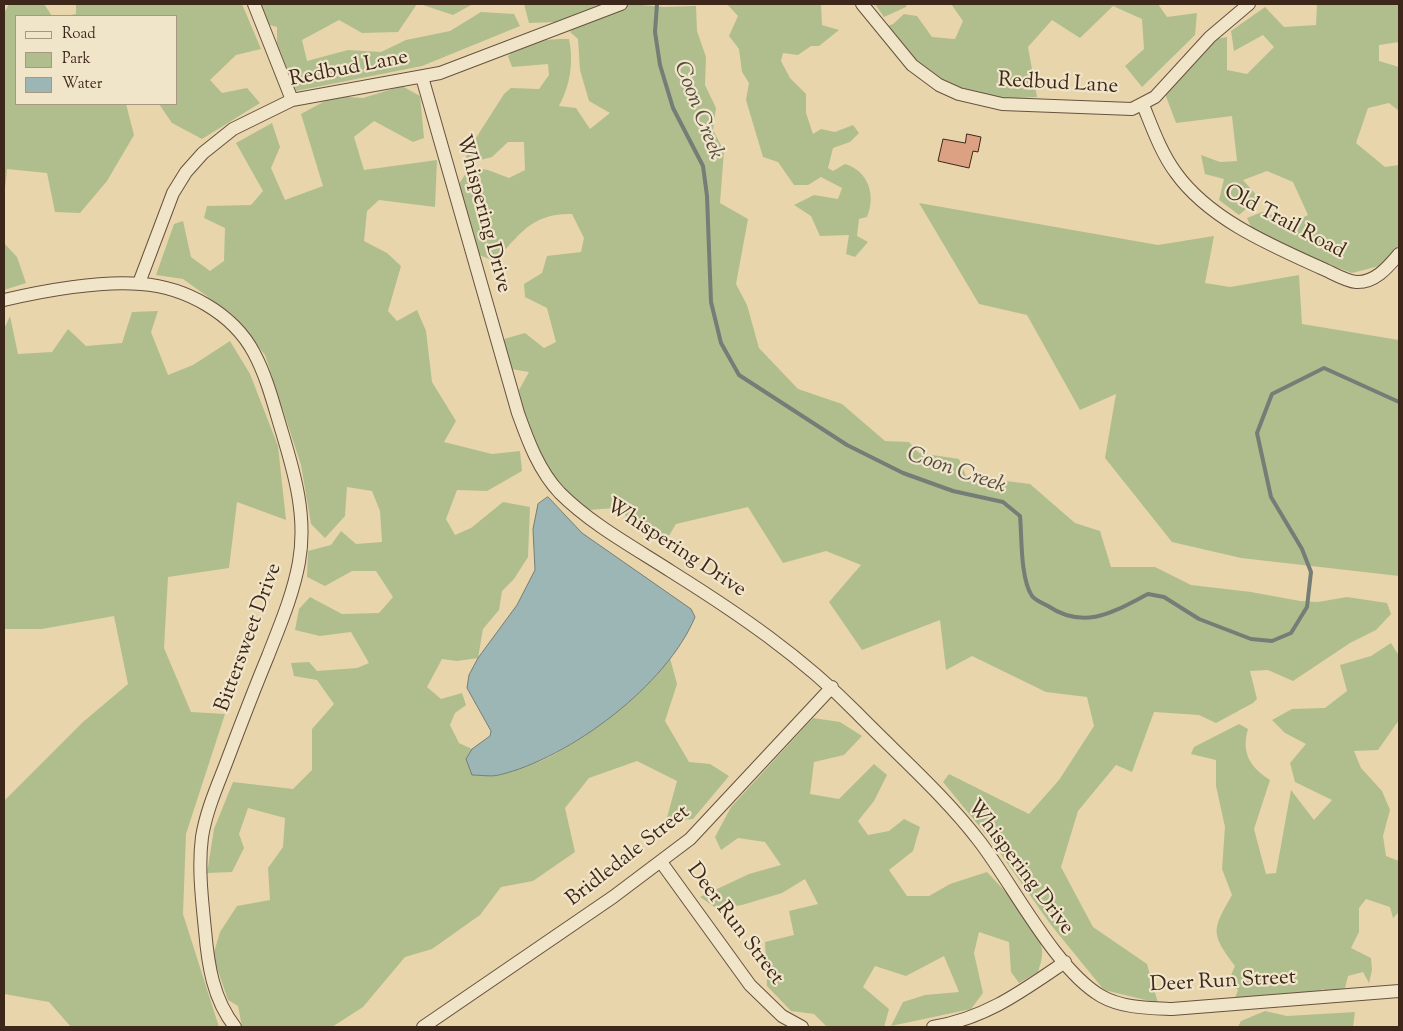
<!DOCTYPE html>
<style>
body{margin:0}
#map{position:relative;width:1403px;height:1031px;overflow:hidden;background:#e8d5ac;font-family:"Sorts Mill Goudy",serif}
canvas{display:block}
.frame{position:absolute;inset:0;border:5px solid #3d271b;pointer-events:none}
.legend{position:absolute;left:15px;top:15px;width:162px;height:90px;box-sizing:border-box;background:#f0e4c9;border:1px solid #a89883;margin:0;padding:6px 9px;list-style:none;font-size:15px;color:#3d271b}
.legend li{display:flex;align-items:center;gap:10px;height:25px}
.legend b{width:25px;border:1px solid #a89883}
</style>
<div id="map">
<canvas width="1403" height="1031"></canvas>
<div class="frame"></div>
<ul class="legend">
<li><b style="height:6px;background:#f0e4c9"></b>Road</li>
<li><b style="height:14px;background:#b0be8e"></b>Park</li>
<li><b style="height:14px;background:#9bb6b4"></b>Water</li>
</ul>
</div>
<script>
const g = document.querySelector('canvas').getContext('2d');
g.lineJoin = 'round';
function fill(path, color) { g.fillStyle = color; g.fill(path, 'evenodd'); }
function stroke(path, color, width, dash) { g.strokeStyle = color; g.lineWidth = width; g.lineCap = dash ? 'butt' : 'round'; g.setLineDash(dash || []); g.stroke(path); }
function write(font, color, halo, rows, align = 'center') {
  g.font = font + ' "Sorts Mill Goudy",serif'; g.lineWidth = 4.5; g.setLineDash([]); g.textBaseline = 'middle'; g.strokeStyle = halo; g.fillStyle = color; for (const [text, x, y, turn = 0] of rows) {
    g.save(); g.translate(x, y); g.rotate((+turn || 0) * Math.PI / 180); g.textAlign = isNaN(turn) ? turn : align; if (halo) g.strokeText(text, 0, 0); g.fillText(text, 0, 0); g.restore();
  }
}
fill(new Path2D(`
 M9 4H44L52 16H16V104H126L134 135 107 181 80 213 55 212 47 173 7 169 4 198V13Z
 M76 4H242L261 49 236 55 210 80 222 93 247 88 260 103 202 139 172 123 159 104H176V16H65L76 14Z
 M260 4H417L398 32 362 33 339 20 302 40 307 61 348 50 381 52 406 40 450 31 481 12 514 14 520 26 422 66 296 91 277 43V27L266 24Z
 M420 4H473L453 15Z
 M524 4H603L557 22 529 23Z
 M631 4 663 7 696 6 697 31 706 57 705 85 716 108 713 130 724 151 720 203 748 219 736 284 747 305 759 348 798 389 842 404 885 441 909 442 919 453 959 459 966 476 1030 484 1075 523 1100 531 1111 567H1155L1191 585 1251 592 1300 601 1318 602 1347 597 1387 603 1391 614 1376 630 1350 643 1293 681 1268 670 1250 671 1257 699 1253 703 1216 723 1199 715 1154 712 1132 772 1116 765 1078 811 1061 867 1093 927 1147 964 1158 1003 1104 990 1051 925 993 843 943 782 949 774 1029 814 1059 780 1094 726 1087 697 1046 692 972 656 946 670 940 620 862 650 829 602 861 565 826 551 783 563 748 507 676 524 664 544 615 508 589 510 559 484 543 459 526 423 519 390 529 372 511 369 504 339 525 333 544 348 556 342 547 308 525 297 524 284 542 273 547 256 581 252 584 238 572 214C532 213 520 234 495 261L479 255 459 184 470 167 488 170 509 178 525 170 524 142H508L492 157 465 164 467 152 504 94 511 88 539 89 549 75 548 64 512 67 508 56C525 40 546 39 569 39 574 62 570 86 559 106L576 108 590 129 610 113 589 101 580 70 578 39 570 32 575 25Z
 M727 4H818L821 5 822 25 839 30 819 46H811L798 55 783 53 781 61 790 78 806 94V113L813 134 821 129 835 132 853 125 859 133 850 142 833 148 828 168 833 171 845 164C869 171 876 196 867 217L859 219 857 236 868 242 855 257 846 254 849 235 820 236 811 216 794 205 814 195 838 199 842 188 821 177 808 185H794L778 162 763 157 746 100 749 83 742 72 739 49 729 36 738 16Z
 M875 4H907L906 7 884 17Z
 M951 4H1158L1167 17 1197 13 1195 35 1142 87 1125 66 1144 49 1142 19 1113 6 1080 38 1052 20 1028 47 1037 97 998 99 949 85 916 62 885 27 893 24 904 14 917 16 932 37 955 39 963 21Z
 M1317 4H1399V42L1379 45V61L1399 67V111L1389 103 1368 108 1356 143 1385 167 1399 165V245L1383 265 1352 273 1294 251 1251 227 1247 218 1262 212 1294 222 1308 215 1293 182 1267 171 1243 180 1259 198 1239 215 1219 200 1224 179 1205 174 1201 155 1220 162 1237 161 1232 116 1176 123 1164 91 1215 39 1227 37V70L1247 74 1274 47 1263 35 1234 51 1231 31 1265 7 1284 27 1316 25Z
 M402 86 420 96 424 138 413 142 374 121 354 137 364 170 437 160 435 207 379 200 367 211 364 241 387 253 401 266 388 311 397 321 417 310 426 331 432 382 456 421 444 442 492 454 520 451 522 471 487 491 457 490 446 519 455 535 471 528 503 502 530 507 528 557 514 579 502 591 499 610 483 629 478 658 457 661 442 659 427 687 441 699 462 693 466 705 455 713 450 725 459 743 472 749 466 759 497 776C516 769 538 764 555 754 593 733 646 693 670 658L677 684 665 721 689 762 710 764 729 776 693 819 666 821 677 781 637 761 589 778 565 808 575 852 533 881 501 887 480 915 432 949 405 957 363 1007 332 1027H242L238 1006 228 1000 213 956 220 932 237 906 270 900 268 868 283 847 285 818 248 808 239 834 244 848 232 872 207 873 214 829 233 782 293 789 312 770V729L334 704 317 680 294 676 291 663 309 662 317 671 357 668 369 663 351 632 320 636 295 630 299 609 310 597 342 614 379 613 393 597 376 571H352L325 586 307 577 308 551 331 545 341 531 356 544 382 542 380 511 372 491 347 487 345 516 325 538 311 524 301 465 265 355 233 315 183 279 156 275 174 224 183 221 191 257 210 271 224 261 225 228 204 218 207 206 251 205 263 191 236 143 272 123 280 147 271 168 285 200 323 186 301 114 334 96 363 98Z
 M919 203 1158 245 1214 236 1205 283 1230 287 1299 275 1302 324 1399 340V576L1241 558 1172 542 1105 458 1116 394 1080 410 1027 315 979 304Z
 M4 243 17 257 26 283 4 290Z
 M158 311 151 332 168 375 193 365 230 341 250 374 278 446 286 520 237 502 229 568 168 577 164 648 191 712 225 714 186 834 183 914 219 1027H71L49 1002 4 994V801L83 722 128 684 114 616 42 629H4V329L10 316 18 354 52 352 68 329 86 346 122 343 132 312Z
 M1391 643 1399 656V720L1378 750 1354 751 1361 768 1382 791 1390 810 1383 836 1386 856 1399 861V912L1393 918 1390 907 1366 899 1359 908V932L1351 948 1371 958 1372 970 1369 983 1363 972 1348 976 1345 988 1327 992 1323 989 1308 996 1238 1000 1235 998 1238 990 1228 982 1235 966C1210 933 1212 930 1232 895L1222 869 1225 827 1216 786V760L1191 754 1194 747 1239 724 1248 729C1241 753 1250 767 1270 780L1254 829 1266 874 1276 873 1291 790 1314 820 1332 800 1295 782 1290 763 1306 744 1285 733 1272 720 1292 709 1325 708 1347 691 1340 665 1371 656Z
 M813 718 840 722 862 736 844 755 814 762 810 794 839 799 874 764 887 775 874 801 858 821 868 835 889 831 904 819 920 827 913 851 889 870 907 896H929L950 884 987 872C1004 890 1037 924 1042 949 1043 956 1040 966 1038 972L1019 983 1011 972 1009 942 979 932 974 953 983 993 971 1009 891 1026 903 1002 925 995 959 992 944 956 906 976 875 966 863 987 889 1009 884 1027H827L814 1014 791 1011 767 986 765 942 794 935 789 911 818 904 805 879 782 893 742 905 716 908 700 897 749 874 781 865 765 842 738 838 721 850 715 837 731 807Z
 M1265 1011 1287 1016 1355 1012 1353 1027H1238L1241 1021Z`), '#b0be8e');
const water = new Path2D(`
 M548 497 582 533 691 609 695 617C667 685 570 758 499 775 491 777 481 775 472 775L466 759 472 749 490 736 491 731 467 688 469 675 478 658 517 605 535 570 533 529 538 504Z`);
fill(water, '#9bb6b4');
stroke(water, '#757d77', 1);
stroke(new Path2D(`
 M657 4 655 32 660 65 673 108 703 166 707 196 711 302 721 343 739 375 847 445 903 473 953 491 1003 502 1020 516C1022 536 1020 578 1032 596 1035 600 1044 604 1048 606 1085 631 1115 611 1148 594L1164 597 1199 619 1251 639 1272 641 1291 633 1307 607 1311 572 1302 549 1271 497 1257 433 1272 394 1324 368 1399 402`), '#757d77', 4);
const building = new Path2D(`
 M967 134 981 137 978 152 973 151 969 168 938 161 943 139 965 143Z`);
fill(building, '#dba182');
stroke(building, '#3d271b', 1);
const minor = new Path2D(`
 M254 4 292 100
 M862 4 912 65 939 85 959 94 1002 104 1132 109 1155 97 1210 37 1249 4
 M422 77 518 413C528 441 539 471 560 493 592 525 635 548 672 572 739 614 802 657 857 713 897 754 945 796 980 842 1013 885 1055 969 1101 996 1122 1008 1148 1008 1172 1009L1399 991
 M1143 105C1152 127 1161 153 1176 173 1209 219 1270 245 1321 268 1331 272 1345 281 1356 282 1375 283 1388 267 1399 254
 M139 283 173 193 186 172 203 153 233 129 292 100 440 73 621 4
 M4 300C42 291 102 280 141 284 185 287 233 313 254 353 267 377 274 406 282 432 295 475 307 517 299 562 293 595 280 625 268 656 253 692 239 729 225 766 216 789 206 812 202 837 198 867 202 900 205 930 208 965 213 999 235 1027
 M661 862 750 985 782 1016 802 1027
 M423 1027 613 897 690 839 832 687
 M933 1027C986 1018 1021 992 1065 962`);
stroke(minor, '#68523f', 14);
stroke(minor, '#f0e4c9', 12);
write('21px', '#3d271b', '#f0e4c9', [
 ["Redbud Lane",349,70,-11],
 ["Redbud Lane",1058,85,3],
 ["Whispering Drive",482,214,75],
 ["Old Trail Road",1284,223,28],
 ["Whispering Drive",675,549,33],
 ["Bittersweet Drive",250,638,-70],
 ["Bridledale Street",629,857,-38],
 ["Whispering Drive",1019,868,53],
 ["Deer Run Street",734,925,53],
 ["Deer Run Street",1223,983,-3]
]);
write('italic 22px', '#544b41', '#f0e4c9', [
 ["Coon Creek",697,111,69],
 ["Coon Creek",956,472,19]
]);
</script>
